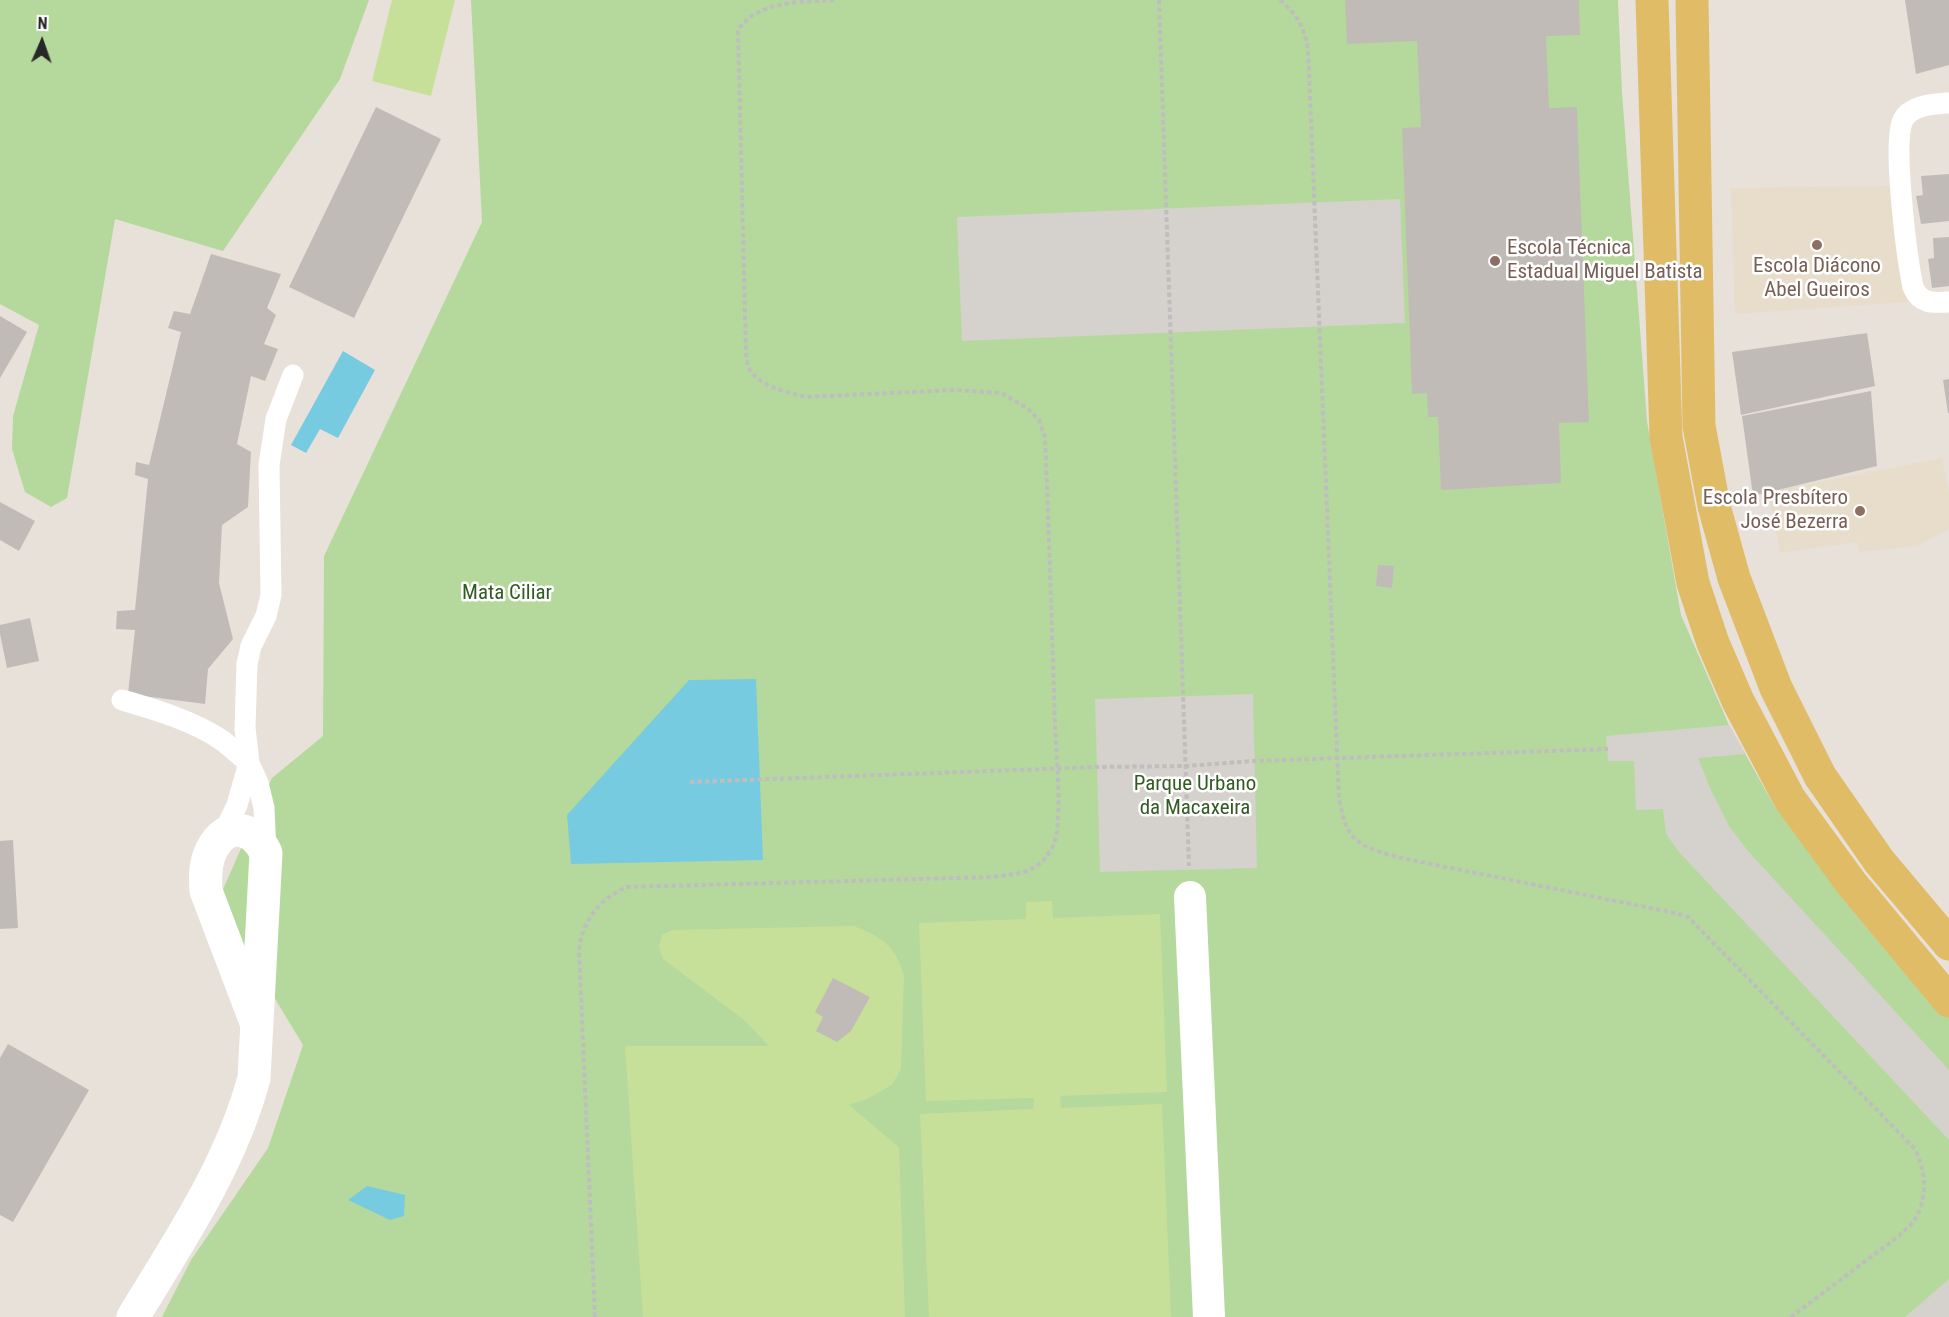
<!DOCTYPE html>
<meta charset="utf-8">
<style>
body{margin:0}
#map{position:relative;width:1949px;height:1317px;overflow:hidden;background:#e8e1da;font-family:"Roboto Condensed",sans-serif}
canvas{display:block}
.north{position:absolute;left:12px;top:12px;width:60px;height:60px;-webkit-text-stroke:4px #fff;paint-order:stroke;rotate:2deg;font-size:16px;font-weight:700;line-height:24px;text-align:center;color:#272727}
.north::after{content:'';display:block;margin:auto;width:21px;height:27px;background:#272727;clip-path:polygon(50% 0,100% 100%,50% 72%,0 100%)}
</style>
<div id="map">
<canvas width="1949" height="1317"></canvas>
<div class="north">N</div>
</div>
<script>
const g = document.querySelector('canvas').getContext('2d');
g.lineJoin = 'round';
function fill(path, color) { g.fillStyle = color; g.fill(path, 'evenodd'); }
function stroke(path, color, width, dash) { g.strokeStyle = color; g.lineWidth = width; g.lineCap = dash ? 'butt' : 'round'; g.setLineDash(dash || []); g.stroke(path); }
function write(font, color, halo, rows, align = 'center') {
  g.font = font + ' "Roboto Condensed",sans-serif'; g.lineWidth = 5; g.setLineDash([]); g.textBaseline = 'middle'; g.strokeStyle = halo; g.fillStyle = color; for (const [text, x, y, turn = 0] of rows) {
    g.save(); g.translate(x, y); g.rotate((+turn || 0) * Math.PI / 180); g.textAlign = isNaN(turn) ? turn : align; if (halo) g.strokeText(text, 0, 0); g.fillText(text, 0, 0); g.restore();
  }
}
fill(new Path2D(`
 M1892 186 1908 302 1735 314 1731 188Z
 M1942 458 1949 491V529L1917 546 1859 552 1857 542 1780 553 1768 492Z`), '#e8ddcb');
fill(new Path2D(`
 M0 0H369L340 79 223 251 115 219 67 498 51 507 25 492 12 449 13 416 39 325 0 304Z
 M471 0H1618L1622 92 1647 421 1681 615 1729 725 1775 807 1949 1014V1317H162L191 1260 268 1148 303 1045 217 903 272 778 323 736 324 556 482 222Z`), '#b5d99c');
fill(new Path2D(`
 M392 0H455L431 96 372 81Z
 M1052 901 1053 918 1160 914 1167 1092 1060 1096 1061 1108 1162 1104 1171 1317H929L920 1114 1033 1109 1034 1098 926 1101 919 923 1026 919V902Z
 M854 926C882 937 896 946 904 976L901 1069 892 1085 867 1099 849 1105 899 1147 905 1317H643L625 1046H769L744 1020 663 959 659 947 662 935 673 930Z`), '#c6e099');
fill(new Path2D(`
 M1400 199 1405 323 962 341 957 217Z
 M1253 694 1257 868 1100 872 1095 699Z
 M1729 725 1746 754 1698 758 1711 790 1729 826 1748 851 1949 1070V1140L1679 852 1666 834 1663 809 1636 810 1634 761H1608L1606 736Z
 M1949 1279V1317H1905Z`), '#d5d1cc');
fill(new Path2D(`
 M343 351 375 370 338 438 320 429 306 453 291 445Z
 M756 679 763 860 571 864 567 815 689 680Z
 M367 1186 405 1195 404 1216 390 1220 348 1200Z`), '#77cbe0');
fill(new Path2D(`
 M1345 0H1579L1580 35 1546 36 1549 108 1577 107 1589 422 1559 423 1561 483 1441 490 1438 417H1428L1427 393 1412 394 1402 128 1421 127 1417 41 1347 44Z
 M1905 0H1949V65L1916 74Z
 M376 107 441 139 354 318 289 287Z
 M1949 174V221L1921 224 1916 196 1923 195 1921 176Z
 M1949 237V286L1932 288 1928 259 1934 258 1933 238Z
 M211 254 281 274 267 308 276 315 264 344 278 349 265 381 251 376 237 444 251 452 248 507 222 525 219 583 233 639 208 669 205 704 128 694 135 630 116 629 117 611 135 610 148 479 135 475 136 462 149 465 181 332 168 328 174 311 190 314Z
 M0 316 27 332 0 378Z
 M1867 333 1875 386 1741 415 1732 352Z
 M1949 379V413H1948L1943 380Z
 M1871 391 1877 466 1753 496 1742 416Z
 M0 502 35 521 19 551 0 540Z
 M1378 565 1394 566 1392 588 1376 586Z
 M30 618 39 661 7 668 0 634V625Z
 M13 840 18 928 0 929V841Z
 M833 978 870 997 851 1031 837 1042 816 1031 823 1017 815 1012Z
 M8 1044 89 1090 13 1222 0 1215V1058Z`), '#c1bbb7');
stroke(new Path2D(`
 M1159 0 1189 866
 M1280 0C1298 16 1303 25 1308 48L1339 800C1342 809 1343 820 1347 828 1357 848 1381 852 1401 858L1675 913 1688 917 1914 1148C1927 1170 1928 1201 1913 1222 1909 1227 1903 1231 1899 1236L1791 1317
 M690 782 1097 767 1186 766 1254 761 1608 749
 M595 1317 579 950C583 920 599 899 627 887L994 877C1019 873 1038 874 1052 848 1064 828 1056 752 1055 726 1052 630 1049 533 1045 437L1039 420 1027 408 1001 393 955 390 806 397C787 392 759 387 749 368 747 364 747 358 746 354L738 30C758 0 802 2 836 0`), '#bebebe', 4, [4.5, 3]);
stroke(new Path2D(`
 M1949 103C1934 104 1911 105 1903 120 1892 143 1907 258 1913 287 1920 304 1932 303 1949 302
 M122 700C156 710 194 721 223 741 232 748 240 756 249 763
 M222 836 237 805 249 763
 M266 853 264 808 258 783 249 763 245 728 247 664 251 646 266 616 271 595 269 465 276 419 293 375`), '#fff', 21);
stroke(new Path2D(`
 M1190 897 1209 1317`), '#fff', 32);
stroke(new Path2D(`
 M133 1317C179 1241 231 1165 254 1078L266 853C254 827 227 820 212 849 205 862 205 876 206 891L257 1025`), '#fff', 33);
stroke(new Path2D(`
 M1652 0 1666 437 1693 583 1713 643 1738 701 1789 798 1851 883 1949 1001
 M1692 0 1699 426 1714 506 1734 578 1776 688 1820 776 1879 861 1949 944`), '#e0bc67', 33);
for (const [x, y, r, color] of [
 [1817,245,6,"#8d6e63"],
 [1495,261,6,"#8d6e63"],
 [1860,511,6,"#8d6e63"]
]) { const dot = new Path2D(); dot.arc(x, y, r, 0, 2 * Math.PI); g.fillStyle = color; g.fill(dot); stroke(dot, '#fff', 2); }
write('21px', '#785e54', '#fff', [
 ["Escola Técnica",1507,249],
 ["Estadual Miguel Batista",1507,273],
 ["Escola Diácono",1817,267,"center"],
 ["Abel Gueiros",1817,291,"center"],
 ["Escola Presbítero",1848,499,"right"],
 ["José Bezerra",1848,523,"right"]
], 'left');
write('21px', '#315b21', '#fff', [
 ["Mata Ciliar",507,594],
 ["Parque Urbano",1195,785],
 ["da Macaxeira",1195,809]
]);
</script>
